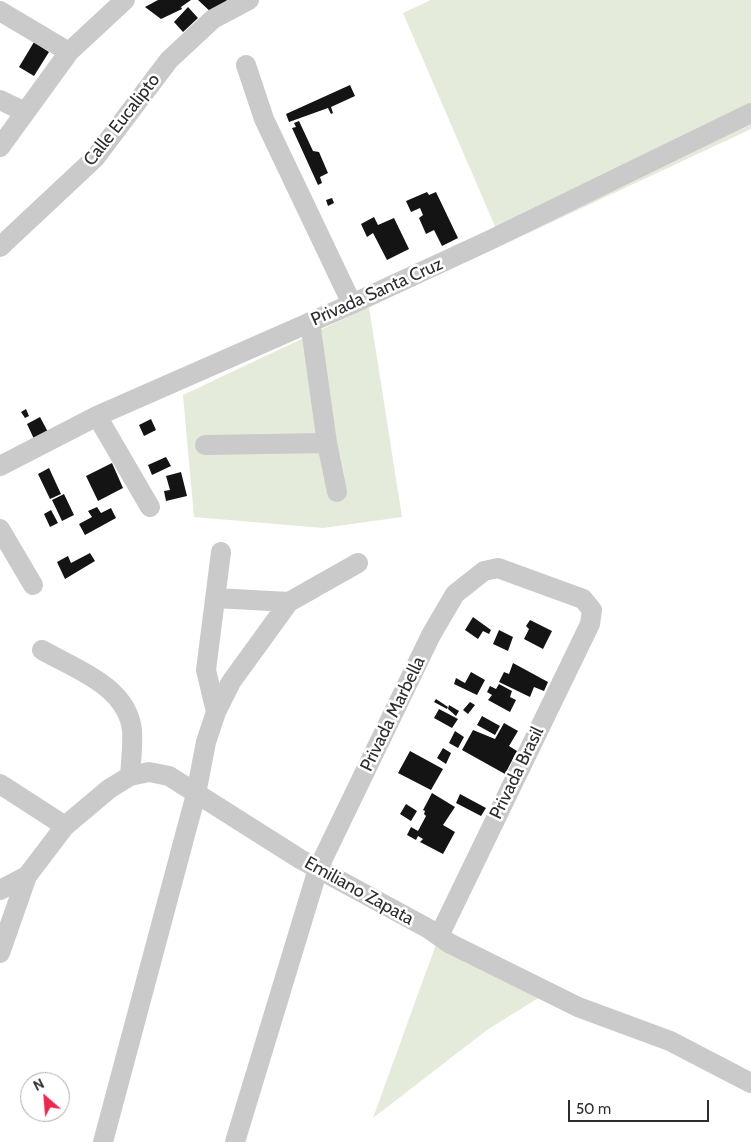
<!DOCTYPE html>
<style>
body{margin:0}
#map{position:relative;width:751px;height:1142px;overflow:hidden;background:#fff;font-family:Cabin,sans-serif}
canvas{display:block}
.north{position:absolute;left:20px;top:1072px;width:50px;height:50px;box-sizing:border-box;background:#fff;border:1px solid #ababab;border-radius:50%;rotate:333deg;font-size:14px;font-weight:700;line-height:20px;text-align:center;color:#2d2d2d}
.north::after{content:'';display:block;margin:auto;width:18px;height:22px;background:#e92a50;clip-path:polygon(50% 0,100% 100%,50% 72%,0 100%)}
.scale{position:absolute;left:568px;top:1100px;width:141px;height:22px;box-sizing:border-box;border:2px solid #2d2d2d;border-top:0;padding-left:6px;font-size:15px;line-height:18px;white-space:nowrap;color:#2d2d2d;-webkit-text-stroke:4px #fff;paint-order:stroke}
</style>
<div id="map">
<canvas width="751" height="1142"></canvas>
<div class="north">N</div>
<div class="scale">50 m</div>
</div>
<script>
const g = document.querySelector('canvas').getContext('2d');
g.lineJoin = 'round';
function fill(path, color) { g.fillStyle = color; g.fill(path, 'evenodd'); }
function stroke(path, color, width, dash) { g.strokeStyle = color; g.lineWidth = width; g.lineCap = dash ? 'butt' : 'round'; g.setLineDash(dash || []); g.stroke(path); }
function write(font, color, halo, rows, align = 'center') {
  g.font = font + ' Cabin,sans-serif'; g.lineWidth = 5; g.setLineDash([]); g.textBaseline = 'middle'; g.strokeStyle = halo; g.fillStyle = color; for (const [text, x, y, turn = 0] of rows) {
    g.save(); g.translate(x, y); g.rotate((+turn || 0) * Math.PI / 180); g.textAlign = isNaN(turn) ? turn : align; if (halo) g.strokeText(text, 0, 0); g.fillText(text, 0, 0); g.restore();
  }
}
fill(new Path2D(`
 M431 0H751V129L503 245 403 13Z
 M369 307 402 517 323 528 194 517 183 395Z
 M439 936 548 992 487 1030 373 1118Z`), '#e5ebda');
fill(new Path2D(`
 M158 0H191L181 7 182 9 161 19 145 7Z
 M198 0H226L229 2 213 14Z
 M188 7 198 18 183 32 174 22Z
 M34 42 49 52 34 76 19 67Z
 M350 85 355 96 331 107 333 113 331 114 328 108 289 122 286 114Z
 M299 121 313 151 319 152 328 173 320 177 322 183 318 185 292 128 296 127 294 123Z
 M427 192 429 195 436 192 458 238 442 246 434 230 426 234 419 218 423 215 420 208 411 212 406 201Z
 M332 198 334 203 328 206 326 200Z
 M374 217 378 225 394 218 409 249 387 260 373 233 367 237 361 224Z
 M26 409 29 416 25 418 21 412Z
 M40 417 48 432 34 439 27 424Z
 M151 419 156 430 144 436 139 425Z
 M166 457 171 466 152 475 148 465Z
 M112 463 123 488 98 501 86 476Z
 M49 468 61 494 50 499 38 474Z
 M181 472 187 496 166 501 164 491 170 490 166 476Z
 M64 494 74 515 62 521 52 500Z
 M97 507 101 513 111 508 116 518 85 535 79 524 92 517 88 511Z
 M51 510 58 523 50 527 44 514Z
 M90 553 95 561 65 579 57 562 68 556 71 563Z
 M473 617 491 630 489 634 483 631 478 639 465 630Z
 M530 620 552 631 543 649 524 639 529 629 526 626Z
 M499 630 513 637 508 651 493 644Z
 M513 663 548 682 544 691 534 687 530 697 499 682 504 672 509 674Z
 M471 672 485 680 477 695 454 684 456 678 465 683Z
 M499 684 512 691 510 697 516 700 510 712 488 700 492 695 487 692 490 686 496 689Z
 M436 699 448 707 447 709 434 702Z
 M470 702 475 705 468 714 463 710Z
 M449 705 459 711 456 716 448 709Z
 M439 709 458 719 452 728 434 718Z
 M482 716 500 726 495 735 477 725Z
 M504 723 518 731 509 746 517 751 505 774 462 750 473 730 495 739Z
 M455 731 464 737 458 748 449 743Z
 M443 748 451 753 446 764 437 758Z
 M410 751 443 769 431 790 398 773Z
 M432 793 455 807 443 825 455 832 443 854 420 842 423 839 418 836 416 840 407 835 411 827 418 831 426 816 424 814 425 811 423 810Z
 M460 794 486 808 481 816 456 803Z
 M406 804 417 811 411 821 400 814Z`), '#141414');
stroke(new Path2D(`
 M0 11 69 52
 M246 65 264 119 352 304
 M0 100 25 112
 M0 147 69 52 125 0
 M0 247 95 158 169 60 213 19 249 0
 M97 416 150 507
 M327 443 337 492
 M205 445 327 443 310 322
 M0 466 97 416 352 304 488 241 751 113
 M0 529 33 585
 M215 598 289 602
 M42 650C75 669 127 686 132 730 133 745 131 761 130 776
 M216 712 206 670 221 552
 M0 784 65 826
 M0 890 27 876 65 826 109 789 130 776 149 772 169 776 300 859 429 929 449 943 578 1007 670 1041 751 1083
 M0 953 27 876
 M103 1142 196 794 206 742 216 712 231 682 289 602 358 563
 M235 1142 318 869 431 635 455 594 484 571 498 568 583 599 592 610 590 624 439 936`), '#cacaca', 20);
write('18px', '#2d2d2d', '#fff', [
 ["Calle Eucalipto",122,120,-52],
 ["Privada Santa Cruz",377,292,-24],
 ["Privada Marbella",393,714,-64],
 ["Privada Brasil",517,773,-64],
 ["Emiliano Zapata",359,891,29]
]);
</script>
